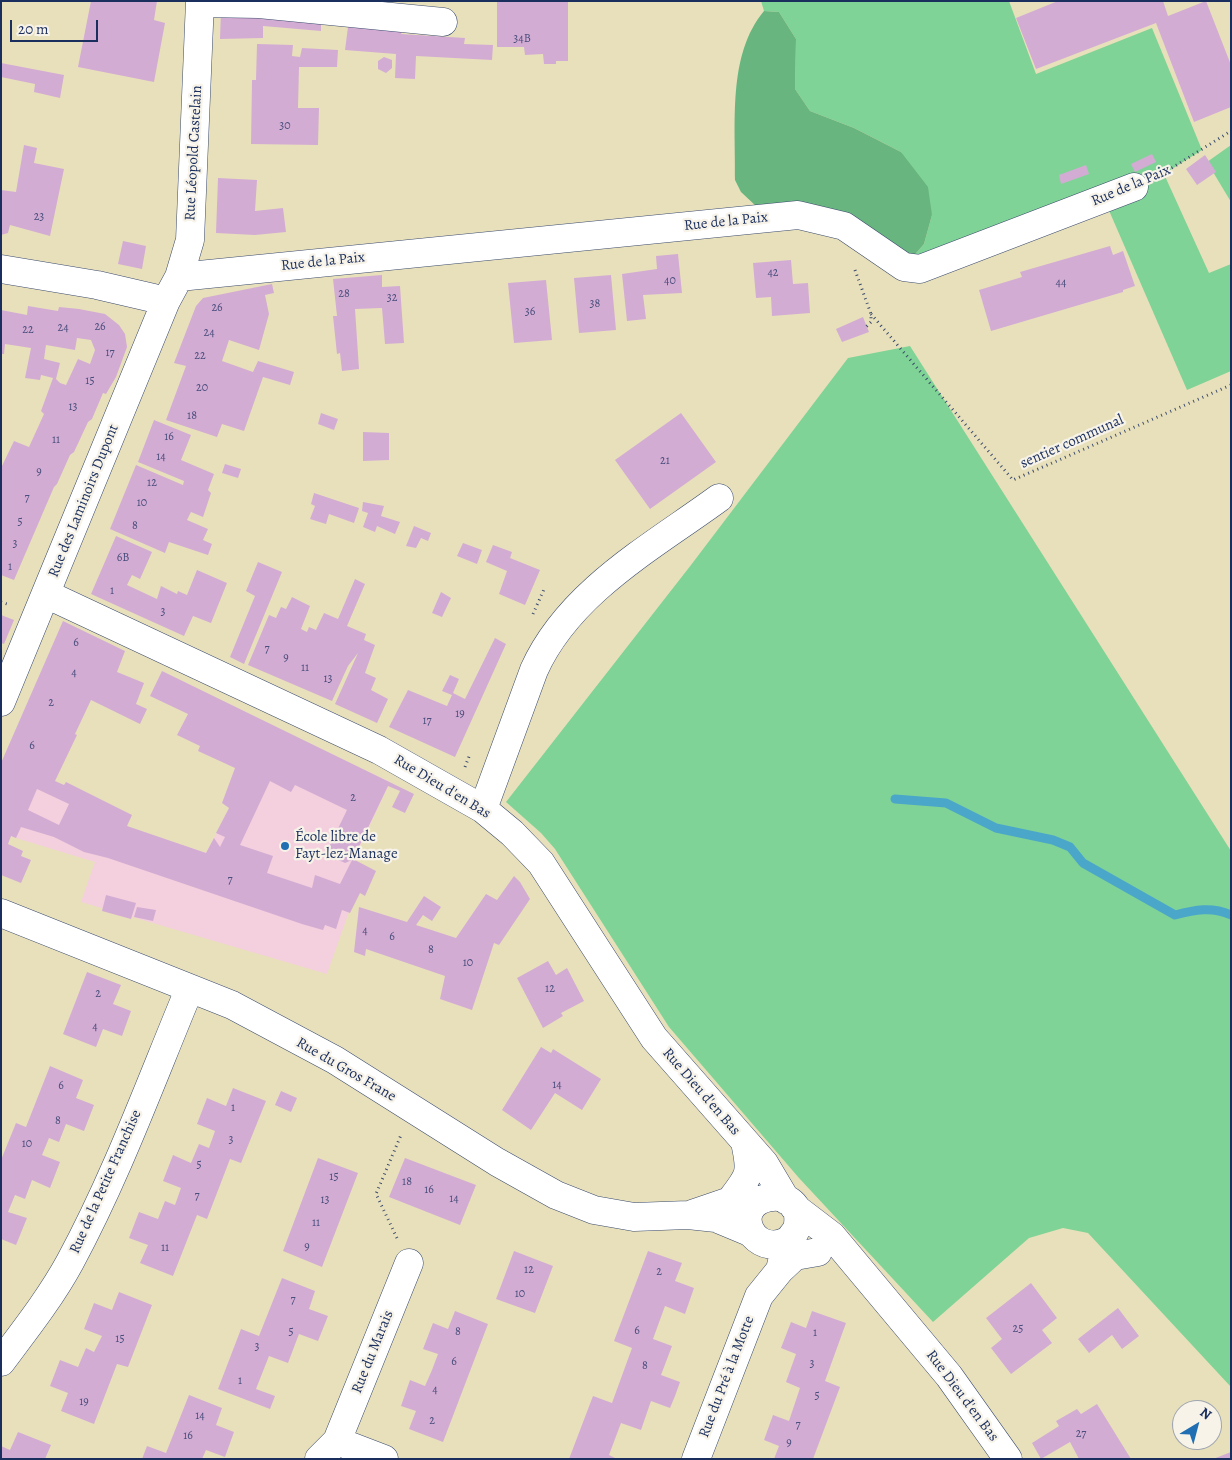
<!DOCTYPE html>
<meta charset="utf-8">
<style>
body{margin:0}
#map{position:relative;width:1232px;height:1460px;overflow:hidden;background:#e8e0bb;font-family:Alegreya,serif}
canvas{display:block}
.frame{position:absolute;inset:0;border:2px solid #1b2f5e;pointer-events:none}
.north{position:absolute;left:1172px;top:1400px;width:50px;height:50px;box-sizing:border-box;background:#f7f3e8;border:1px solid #9fa5b1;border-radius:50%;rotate:37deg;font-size:14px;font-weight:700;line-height:20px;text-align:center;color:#1b2f5e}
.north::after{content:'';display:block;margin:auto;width:18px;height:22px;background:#1f6fb2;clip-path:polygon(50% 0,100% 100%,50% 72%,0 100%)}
.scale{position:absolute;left:10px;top:20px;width:88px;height:22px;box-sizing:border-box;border:2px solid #1b2f5e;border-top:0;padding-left:6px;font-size:15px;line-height:18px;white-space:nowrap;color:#1b2f5e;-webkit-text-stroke:4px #f7f3e8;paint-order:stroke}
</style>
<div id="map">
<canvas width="1232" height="1460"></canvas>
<div class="frame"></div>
<div class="north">N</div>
<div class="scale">20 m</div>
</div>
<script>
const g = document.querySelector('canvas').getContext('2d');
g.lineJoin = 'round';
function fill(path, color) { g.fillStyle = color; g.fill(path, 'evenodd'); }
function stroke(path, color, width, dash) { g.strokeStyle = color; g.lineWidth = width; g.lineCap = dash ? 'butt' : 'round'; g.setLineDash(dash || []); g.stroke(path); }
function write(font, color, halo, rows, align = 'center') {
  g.font = font + ' Alegreya,serif'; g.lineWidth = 4.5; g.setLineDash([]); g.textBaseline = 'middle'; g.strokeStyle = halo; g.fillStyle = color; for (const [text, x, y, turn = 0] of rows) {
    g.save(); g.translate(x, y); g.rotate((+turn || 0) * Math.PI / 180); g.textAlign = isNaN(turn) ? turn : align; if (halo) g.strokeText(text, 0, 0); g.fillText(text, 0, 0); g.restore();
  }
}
fill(new Path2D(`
 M274 727 390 782 353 861 355 895 327 974 81 902 95 862 16 838 1 831 41 782 38 789 97 817 206 853Z`), '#f4cfdd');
fill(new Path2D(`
 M761 1H1009L1036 74 1152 28 1202 150 1164 174 1209 273 1231 264V371L1187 390 1104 199 904 267 924 244 932 215 901 152 854 128 810 111 795 89 796 39 779 12 764 11Z
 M1231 145V202L1207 162Z
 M910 346 1231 851V1387L1088 1233 1063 1228 1029 1238 933 1322 799 1178 669 1027 555 849 541 833 506 802 691 565 848 358Z`), '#80d396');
fill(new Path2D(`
 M764 11 779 12 796 39 795 89 810 111 854 128 901 152 928 187 932 215 924 244 904 267 844 226 757 207 741 192 735 180C736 125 727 55 764 11Z`), '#68b57f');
stroke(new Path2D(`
 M895 799 946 803 996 828 1053 840 1070 847 1083 863 1175 915C1194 910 1212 906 1231 915`), '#4aa7c9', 9);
fill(new Path2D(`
 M91 1H157L154 20 165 23 154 82 78 67Z
 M497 1H568V61H556V64H544L543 54 525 55 524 47H497Z
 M1058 1H1163L1168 16 1206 1 1231 65V107L1194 122 1156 23 1036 69 1016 18Z
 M221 10 321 14V31L263 26V38L220 39Z
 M348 27 402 31 401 34 465 38 464 44 493 45 492 60 416 56 415 79 395 78 396 54 345 50Z
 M257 44 293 45 292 56 300 57 302 48 338 50 337 67H299L298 108H319L318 145 251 144 252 80H256Z
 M384 57 392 60V68L386 73 378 69V61Z
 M1 63 64 75 60 98 34 92 35 84 1 77Z
 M24 145 37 148 34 163 64 169 50 236 10 225 8 233 1 235V190L16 192Z
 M1152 154 1156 162 1135 172 1131 164Z
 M1205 155 1216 172 1197 185 1186 169Z
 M1086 165 1089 174 1061 184 1059 175Z
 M218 178 257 180 255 211 283 208 286 232 255 235 216 233Z
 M123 241 146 246 142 269 118 264Z
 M1110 246 1113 255 1123 251 1135 286 1123 290V292L991 331 979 290 1022 277 1020 272Z
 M678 254 682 293 643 295 646 319 627 321 622 274 657 269 656 256Z
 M791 260 793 284 808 283 810 313 772 316 771 297 756 298 753 263Z
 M382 275V287L400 286 404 343 385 344 382 308 355 309 359 369 342 371 340 353 337 354 333 316H337L333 279Z
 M611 275 616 330 579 333 574 278Z
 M546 280 552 340 514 343 508 283Z
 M272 284 274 293 265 295 269 314 259 350 229 340 222 361 253 372 258 361 294 372 290 385 263 377 244 431 222 424 217 437 166 420 186 366 174 363 196 306 203 298Z
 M28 306 58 311 59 307 79 309 105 314 119 325 125 334 127 347 116 377 106 394 103 393 92 419 88 422 74 452 70 455 57 484 54 487 14 580 1 575V468L14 441 29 447 44 414 41 411 53 378 41 375 40 380 25 378 31 348 5 344 4 354H1V310L27 315ZM77 338 91 340 95 350 90 364 78 359 66 385 60 383 56 379 60 363 44 359 46 345 75 350Z
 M863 317 869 332 842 342 836 329Z
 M321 413 338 419 334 430 318 424Z
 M681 413 716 462 650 509 615 460Z
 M154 420 191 435 181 460 214 474 208 490 211 493 203 517 191 512 187 520 208 529 203 540 212 544 208 555 169 542 165 553 110 529 136 465 183 485 184 481 138 462Z
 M363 432 389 433V460L363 461Z
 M225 464 241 469 238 478 222 473Z
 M314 493 359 508 354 523 329 514 326 524 310 519 315 506 311 504Z
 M363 502 384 506 381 516 400 522 395 534 377 526 375 532 363 527 368 513 362 511Z
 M414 526 431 533 428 541 421 538 416 548 406 546Z
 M116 536 152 552 140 579 132 575 127 585 157 599 161 586 177 594 178 591 187 595 197 570 227 583 211 623 193 616 184 636 91 594Z
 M463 543 482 550 477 564 457 556Z
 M493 545 512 552 510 558 540 570 525 605 499 594 507 571 486 562Z
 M258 562 282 572 244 664 230 657 255 596 246 591Z
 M355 579 365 584 347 626 366 634 364 640 375 645 365 673 376 678 371 690 388 699 377 723 335 704 358 653 348 666 332 701 248 665 269 615 276 618 281 607 286 609 292 597 310 606 301 629 307 632 309 627 316 630 324 613 338 619Z
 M441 592 451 598 442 617 432 613Z
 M1 615 14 620 4 644 1 643Z
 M63 621 125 651 117 672 144 683 136 704 147 709 140 724 91 700 75 734 77 735 55 781 64 785 66 782 132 815 127 826 206 853 214 838 220 847 225 837 216 833 229 808 222 803 235 768 198 751 200 746 177 735 188 714 150 696 162 671 414 794 405 813 392 807 400 791 388 786 353 859 376 871 365 896 360 893 350 913 342 910 336 929 325 925 323 930 302 924 108 858 84 852 54 837 21 827 16 838 11 836 8 844 23 851 21 856 31 860 21 883 1 875V763ZM270 781 291 792 295 785 347 810 328 849 332 857 345 863 352 860 340 884 315 875 312 888 267 873 273 856 240 845ZM37 789 69 804 59 825 28 810Z
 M495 638 506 644 455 757 389 727 408 690 447 706 452 695 442 691 450 675 459 679 453 693 465 699Z
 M514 876 520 882 530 899 499 945 494 943 472 1010 440 999 445 976 366 949 365 956 354 952 359 907 407 922 424 896 441 907 432 921 423 915 416 925 456 938 486 894 497 900Z
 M106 895 136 903 131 919 102 911Z
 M137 907 156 910 153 921 134 917Z
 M548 961 556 975 567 968 584 1001 561 1013 563 1016 543 1028 517 978Z
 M87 972 121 985 113 1004 131 1011 122 1036 103 1029 96 1047 63 1034Z
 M541 1047 551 1053 553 1049 601 1079 582 1110 555 1093 531 1130 502 1110Z
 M50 1066 83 1080 76 1098 94 1105 84 1131 66 1124 59 1142 49 1138 42 1155 60 1162 50 1188 32 1180 25 1199 15 1195 8 1212 27 1218 16 1245 1 1239V1160L16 1123 26 1127Z
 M233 1088 266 1101 241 1163 230 1159 207 1219 197 1215 173 1276 140 1263 148 1245 129 1238 139 1212 158 1219 165 1201 175 1205 181 1188 163 1181 173 1155 191 1163 199 1144 209 1148 215 1131 197 1124 207 1098 226 1106Z
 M281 1091 297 1098 291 1112 275 1105Z
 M318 1158 358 1173 322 1267 283 1251Z
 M405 1158 476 1185 460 1225 389 1197Z
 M514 1251 553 1266 535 1313 496 1299Z
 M648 1251 682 1263 675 1281 694 1288 685 1314 665 1306 653 1339 672 1346 661 1375 680 1382 675 1396 670 1408 651 1401 641 1430 621 1423 609 1455 617 1459H569L593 1396 612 1403 632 1348 614 1341Z
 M282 1278 315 1291 309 1309 328 1316 318 1341 299 1334 288 1363 269 1356 256 1389 275 1396 270 1409 218 1389 241 1329 259 1336Z
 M1031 1283 1057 1318 1042 1330 1052 1343 1011 1374 991 1348 1002 1339 986 1318Z
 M119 1292 152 1305 128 1367 117 1364 94 1424 61 1411 68 1393 50 1386 60 1360 78 1367 86 1348 94 1352 102 1336 84 1329 94 1303 112 1310Z
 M1118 1308 1139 1336 1122 1349 1112 1335 1089 1353 1078 1339Z
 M455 1311 488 1324 443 1442 409 1429 416 1411 401 1406 410 1380 425 1386 432 1370 438 1354 423 1349 433 1323 448 1329Z
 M812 1311 846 1323 825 1381 840 1387 813 1459H774L779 1446 764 1440 773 1415 789 1421 800 1388 786 1382 796 1354 781 1348 791 1322 806 1328Z
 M189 1395 222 1408 216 1425 234 1432 225 1457 206 1450 202 1459H142L147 1446 166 1453Z
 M1097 1404 1131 1459H1079L1070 1442 1041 1459 1032 1443 1059 1426 1056 1421 1077 1409 1081 1414Z
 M18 1432 51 1445 45 1459H1V1446L10 1450Z
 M1231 1452V1459H1213Z`), '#d3acd4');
const minor = new Path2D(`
 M200 3 259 4 443 22
 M1 269 97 285 166 301
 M179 277 798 215 844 226 904 267 920 269 1134 187
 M46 594 379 750 483 809 512 833 541 863 654 1038 764 1163 786 1200
 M1 702 166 301 179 277 190 240 200 1
 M483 809 534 670C569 592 652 547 719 498
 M1 913 232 1005 335 1060 497 1162 556 1195 594 1210 634 1217 688 1215 716 1218 752 1233
 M730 1201C750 1175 752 1174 745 1142
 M794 1207 832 1236 949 1376 1008 1459
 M692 1214 730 1201H758
 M780 1270C782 1261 784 1252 787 1244 789 1237 797 1233 798 1224 804 1179 727 1195 753 1235 763 1246 775 1247 787 1241
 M1 1362C25 1330 51 1297 70 1262 117 1175 151 1081 189 990
 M337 1441 384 1459
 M319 1459 337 1441 409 1263
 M696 1459 759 1296 780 1270 795 1256 818 1252`);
stroke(minor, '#3a4a6c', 29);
stroke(new Path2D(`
 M1159 176 1231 131
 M855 270 871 314V322L864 329
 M871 314 1013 480 1231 385
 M1 602 10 605
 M533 614 545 587
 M465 767 470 754
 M397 1238 376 1194 401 1135`), '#3a4a6c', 3, [1, 4]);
stroke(minor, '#fff', 28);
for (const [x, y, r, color] of [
 [285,846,5,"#1f6fb2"]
]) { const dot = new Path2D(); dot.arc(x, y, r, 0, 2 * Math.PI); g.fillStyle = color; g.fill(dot); stroke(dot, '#f7f3e8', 2); }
write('12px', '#494e7c', null, [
 ["34B",522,39],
 ["30",285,126],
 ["23",39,217],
 ["42",773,273],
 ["40",670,281],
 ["44",1061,283],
 ["28",344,294],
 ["32",392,298],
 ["38",595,304],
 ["26",217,308],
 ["36",530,312],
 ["26",100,327],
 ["24",63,328],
 ["22",28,330],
 ["24",209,333],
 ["17",110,353],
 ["22",200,356],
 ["15",90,381],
 ["20",202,388],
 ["13",73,407],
 ["18",192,416],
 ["16",169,437],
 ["11",56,440],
 ["14",161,457],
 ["21",665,461],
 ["9",39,472],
 ["12",152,483],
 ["7",27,498],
 ["10",142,503],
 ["5",20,522],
 ["8",135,526],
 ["3",15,544],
 ["6B",123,558],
 ["1",10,567],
 ["1",112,591],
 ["3",163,612],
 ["6",76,643],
 ["7",267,649],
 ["9",286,658],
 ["11",305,668],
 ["4",74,673],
 ["13",328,679],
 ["2",51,703],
 ["19",460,714],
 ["17",427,721],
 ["6",32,746],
 ["2",353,798],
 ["7",230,880],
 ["4",365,931],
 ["6",392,937],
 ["8",431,950],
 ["10",468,963],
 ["12",550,989],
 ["2",98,994],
 ["4",95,1027],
 ["14",557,1085],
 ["6",61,1086],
 ["1",233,1108],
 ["8",58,1121],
 ["3",231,1140],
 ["10",27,1144],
 ["5",199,1165],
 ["15",334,1177],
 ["18",407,1182],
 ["16",429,1190],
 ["7",197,1196],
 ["14",454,1199],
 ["13",325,1200],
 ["11",316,1223],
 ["9",307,1247],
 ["11",165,1248],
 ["12",529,1270],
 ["2",659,1272],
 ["10",520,1294],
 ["7",293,1300],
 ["25",1018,1329],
 ["6",637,1331],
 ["5",291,1332],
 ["8",458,1332],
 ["1",815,1333],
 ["15",120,1339],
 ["3",257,1347],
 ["6",454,1362],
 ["3",812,1364],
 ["8",645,1366],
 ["1",240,1381],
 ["4",435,1390],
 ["5",817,1396],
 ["19",84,1402],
 ["14",200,1416],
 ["2",432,1421],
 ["7",798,1425],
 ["27",1081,1434],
 ["16",188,1436],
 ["9",789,1443]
]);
write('15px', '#1b2f5e', '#f7f3e8', [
 ["Rue Léopold Castelain",194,153,-87],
 ["Rue de la Paix",1131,186,-23],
 ["Rue de la Paix",726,222,-6],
 ["Rue de la Paix",323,262,-6],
 ["sentier communal",1072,442,-24],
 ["Rue des Laminoirs Dupont",84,501,-68],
 ["Rue Dieu d'en Bas",442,787,31],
 ["Rue du Gros Frane",346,1070,30],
 ["Rue Dieu d'en Bas",701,1092,49],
 ["Rue de la Petite Franchise",106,1182,-66],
 ["Rue du Marais",373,1352,-68],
 ["Rue du Pré à la Motte",727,1377,-69],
 ["Rue Dieu d'en Bas",962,1396,53]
]);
write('15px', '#1b2f5e', '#f7f3e8', [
 ["École libre de",295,837],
 ["Fayt-lez-Manage",295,854]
], 'left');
</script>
